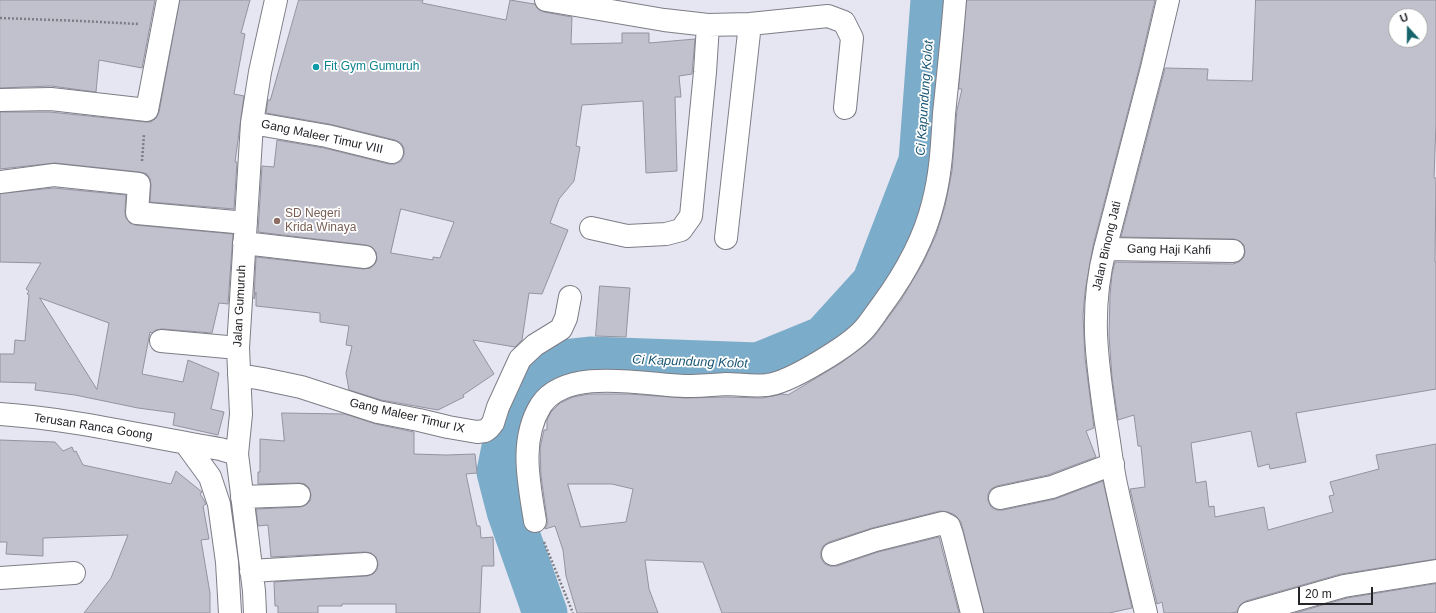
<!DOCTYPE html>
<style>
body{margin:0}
#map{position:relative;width:1436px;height:613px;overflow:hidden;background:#e6e6f2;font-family:Helvetica,sans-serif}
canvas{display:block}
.north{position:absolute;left:1388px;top:8px;width:40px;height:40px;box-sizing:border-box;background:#fff;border:1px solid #a7a7a9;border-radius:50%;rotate:339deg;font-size:11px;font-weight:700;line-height:16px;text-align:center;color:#242429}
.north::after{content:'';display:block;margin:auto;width:14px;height:18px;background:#15646b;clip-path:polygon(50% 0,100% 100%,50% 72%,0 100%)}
.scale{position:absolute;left:1298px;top:587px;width:75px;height:18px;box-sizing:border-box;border:2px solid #242429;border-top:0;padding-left:5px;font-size:12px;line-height:14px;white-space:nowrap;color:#242429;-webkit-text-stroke:3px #fff;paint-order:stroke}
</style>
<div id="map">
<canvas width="1436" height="613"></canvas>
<div class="north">U</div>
<div class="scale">20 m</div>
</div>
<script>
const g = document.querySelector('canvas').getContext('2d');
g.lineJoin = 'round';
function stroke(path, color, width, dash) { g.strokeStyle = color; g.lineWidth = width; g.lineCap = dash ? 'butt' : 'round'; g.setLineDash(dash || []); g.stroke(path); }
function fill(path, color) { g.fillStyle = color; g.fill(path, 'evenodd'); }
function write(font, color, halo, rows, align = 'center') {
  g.font = font + ' Helvetica,sans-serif'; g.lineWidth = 3.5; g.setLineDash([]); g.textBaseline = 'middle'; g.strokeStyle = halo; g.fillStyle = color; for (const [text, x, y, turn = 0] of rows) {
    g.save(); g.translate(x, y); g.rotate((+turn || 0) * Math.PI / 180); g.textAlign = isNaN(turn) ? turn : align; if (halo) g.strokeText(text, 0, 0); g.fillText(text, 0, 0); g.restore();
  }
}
stroke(new Path2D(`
 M545 613 509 511 499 472 508 428 531 383 553 363 590 359 758 365 824 338 874 283 921 161 933 0`), '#7bacc9', 45);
const building = new Path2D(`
 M0 0H155L142 68 99 60 96 92 51 86 0 88Z
 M180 0H250L241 33 245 34 234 94 244 96 235 162H237L234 209 150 202 151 185 150 179 147 174 140 172 55 163 0 169V112H50L146 122H151L156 118 159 112Z
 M299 0H423L422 3 506 20 510 0 534 4V3L538 9 544 12 572 17 571 44 622 43V33H649V43L695 39 692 74 679 76 681 97H675L677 171 646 173 643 101 582 105 576 146 580 147 574 181 559 199 550 223 568 230 542 294 529 293 522 340 515 347 473 340 494 374 463 395 464 397 438 410 381 400 349 390 346 373 352 346 346 345 349 326 320 322V313L256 306V292L254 299 256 257 364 269 370 268 375 264 377 259 376 252 372 247 366 245 258 232 262 166 274 167 277 140 324 148 389 164H395L401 161 404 155V148L401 143 395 140 329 124 266 113 268 100H270ZM401 209 454 222 440 258 433 257V260L391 253Z
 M967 0H1155L1140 65 1093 246 1085 292 1083 316 1085 358 1094 428 1086 431 1096 457 1048 475 997 486 991 489 988 494V500L991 507 997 510H1003L1055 499 1103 481 1132 608 1109 613H984L961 522 955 515 948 512 940 511 872 528 829 542 823 546 821 551V558L825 564 830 566H837L878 552 939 537 959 613H722L703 562 645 560 649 589 658 613H577L566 576 563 550 555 526 545 529V528L547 525V519L541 476 540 448 544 430H547V420L551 412 560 403 573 397 589 394H628L685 398 726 397 762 398 782 394 788 395 841 363 865 345 874 337 901 300 923 263 936 235 945 206 952 171 957 110 962 89H959ZM568 484H612L633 489 626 522 581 527Z
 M1256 0H1436V123L1434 178H1436L1435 262H1436V389L1296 413 1306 462 1270 469 1269 464 1258 467 1251 431 1191 443 1196 483 1206 481 1209 507 1214 506 1215 517 1264 507 1268 530 1333 512 1329 496 1334 495 1330 482 1379 469 1376 455 1436 444V559L1341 574 1246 601 1240 605 1237 612 1231 613H1164L1162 602 1157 604 1130 489 1145 487 1141 446H1138L1134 415 1118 420 1112 377 1109 336 1110 295 1112 274 1115 262 1233 264 1239 262 1244 257 1245 252 1244 245 1240 241 1234 239 1121 237 1165 68 1208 69 1207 80 1252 81ZM1396 16H1420V40H1396Z
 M54 188 126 195 125 212 126 218 130 223 135 225 233 234 228 304 219 303 212 333 162 329 156 330 152 333 150 332 142 374 183 382 188 360 219 373 211 409 224 412 218 435 173 425 175 413 138 408 75 395 35 390 36 383 0 382V354H14L15 340 25 341 29 295 27 294 29 291 26 289 41 263 0 262V194ZM40 298 109 323 97 389Z
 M600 286 630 288 626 337 596 336Z
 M282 413 345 414 376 424 414 432V454L446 455 475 454 477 473 466 474 477 526H480L481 538 493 537 494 566H482L480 613H396V604H342V606H318V613H278V606H275L274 582 367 576 373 574 377 570 378 564 376 557 371 553 365 552 271 557 268 525 258 526 256 509 300 507 306 505 310 501 311 495 309 488 305 484 299 483 258 484V472H260V439L284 441Z
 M0 440 55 442 63 451 72 447 74 452 76 451 83 465 171 484 176 471 202 492 200 494 204 500 206 504 203 506 209 539 201 540 210 593V613H84L111 578 128 535 43 538V556L6 554 7 542H0Z
 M1436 584V613H1295L1347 598Z`);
fill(building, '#c0c1cd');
stroke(building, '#92939e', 1);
const minor = new Path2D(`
 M546 0 664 20 708 25 750 24 828 16 844 22 852 38 845 108
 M0 100 51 99 147 110 168 0
 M252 123 327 136 392 152
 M0 182 54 175 139 184 137 213 246 223
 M591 228 627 236 666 234 681 230 691 216 705 72 708 25
 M726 238 750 24
 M244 243 365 257
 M1105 249 1233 251
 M161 341 238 348
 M239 375 263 379 301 387 378 412 419 420 448 427 477 432 485 431 489 428 493 423 498 407 520 359 535 345 561 329 566 318 570 297
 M0 414C74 419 147 437 220 449L237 454
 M186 444 210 477 219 504 227 562 230 613
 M242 497 299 495
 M1000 498 1052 487 1113 464
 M535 521C529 483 519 440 541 405 567 366 646 385 685 386 699 386 712 385 726 384 739 384 754 387 767 385 789 383 851 345 865 328 871 321 876 313 882 305 904 275 924 240 933 203 941 173 942 145 944 114 948 76 952 38 955 0
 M833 554 875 540 943 523 949 526 952 535 972 613
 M251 571 366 564
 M0 578 74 573
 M255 613 254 591 237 454 241 414 238 348 252 123 260 72 276 0
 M1146 613C1136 572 1126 531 1117 489 1112 468 1110 445 1106 423 1097 361 1089 312 1105 249L1152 68 1168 0
 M1249 613 1344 586 1436 571`);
stroke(minor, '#7d7d87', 24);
stroke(new Path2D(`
 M0 18 81 21 139 24
 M142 161 144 134
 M544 542 573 613`), '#7d7d85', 2.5, [2, 2]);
stroke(minor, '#fff', 22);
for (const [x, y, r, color] of [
 [316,67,4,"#0f9aa8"],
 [277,221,4,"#8d6e63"]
]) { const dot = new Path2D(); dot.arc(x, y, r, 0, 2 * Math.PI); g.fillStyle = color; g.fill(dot); stroke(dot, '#fff', 1.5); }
write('12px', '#0d838f', '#fff', [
 ["Fit Gym Gumuruh",324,67]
], 'left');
write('12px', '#242429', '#fff', [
 ["Gang Maleer Timur VIII",322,137,12],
 ["Jalan Binong Jati",1107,246,-77],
 ["Gang Haji Kahfi",1169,250,1],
 ["Jalan Gumuruh",240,306,-87],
 ["Gang Maleer Timur IX",407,416,13],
 ["Terusan Ranca Goong",93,427,9]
]);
write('12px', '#785e54', '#fff', [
 ["SD Negeri",285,214],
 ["Krida Winaya",285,228]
], 'left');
write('italic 13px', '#1b5674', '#fff', [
 ["Ci Kapundung Kolot",925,98,-86],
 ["Ci Kapundung Kolot",690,362,2]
]);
</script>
